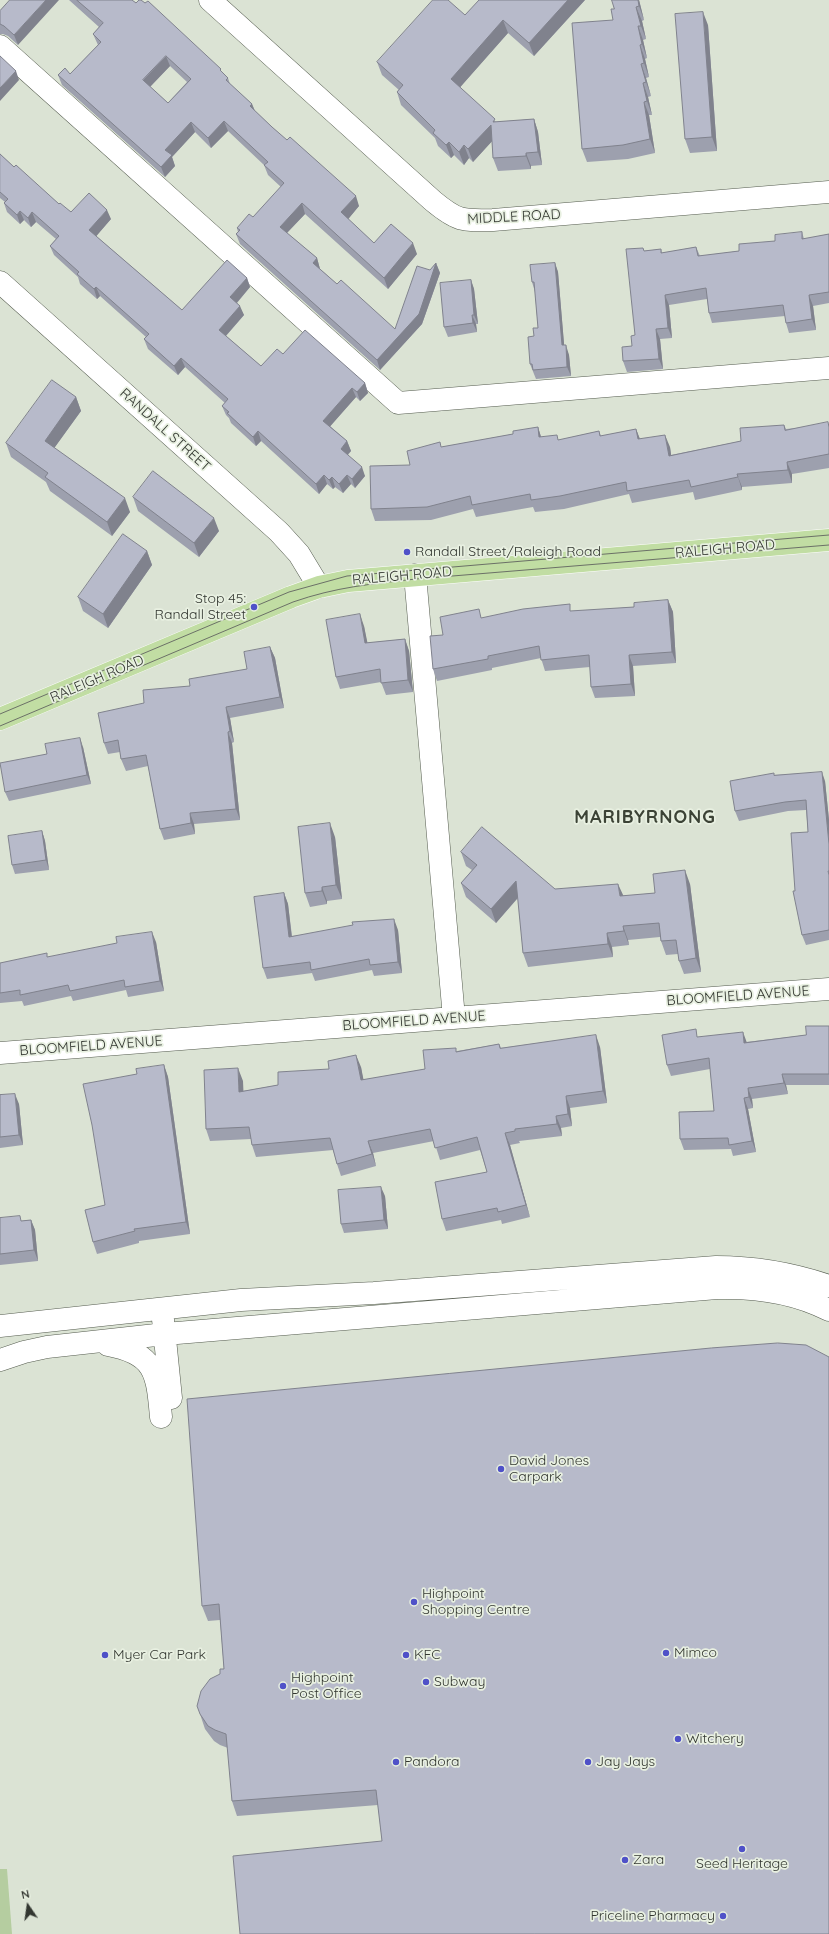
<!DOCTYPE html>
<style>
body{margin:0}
#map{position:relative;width:829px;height:1934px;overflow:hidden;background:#dbe3d4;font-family:Quicksand,sans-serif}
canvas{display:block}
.north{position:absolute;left:8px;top:1886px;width:40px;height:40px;-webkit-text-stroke:3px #e8f0e1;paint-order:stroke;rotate:347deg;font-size:11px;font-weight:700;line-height:16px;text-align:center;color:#323630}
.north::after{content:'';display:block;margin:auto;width:14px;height:18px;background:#323630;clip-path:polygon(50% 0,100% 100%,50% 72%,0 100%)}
</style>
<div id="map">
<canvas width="829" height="1934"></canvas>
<div class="north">N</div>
</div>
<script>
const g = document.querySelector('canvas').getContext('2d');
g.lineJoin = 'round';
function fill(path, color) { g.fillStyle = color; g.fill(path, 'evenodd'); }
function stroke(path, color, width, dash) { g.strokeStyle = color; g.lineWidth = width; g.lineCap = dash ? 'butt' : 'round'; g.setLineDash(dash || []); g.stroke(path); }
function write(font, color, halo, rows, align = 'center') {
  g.font = font + ' Quicksand,sans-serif'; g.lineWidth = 3.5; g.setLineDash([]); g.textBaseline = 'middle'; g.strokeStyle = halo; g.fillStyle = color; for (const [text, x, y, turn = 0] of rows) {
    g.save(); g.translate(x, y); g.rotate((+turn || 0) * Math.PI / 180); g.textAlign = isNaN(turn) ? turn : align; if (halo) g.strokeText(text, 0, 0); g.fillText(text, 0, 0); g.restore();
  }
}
fill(new Path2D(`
 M0 1869H7L12 1934H0Z`), '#b5cda0');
const minor = new Path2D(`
 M210 0 433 201C457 221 462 221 493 220L829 192
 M0 46 398 403 829 368
 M0 282 279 532 299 554 319 587
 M415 575 454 1018
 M0 1053 829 989
 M163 1319 171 1398
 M0 1326 241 1300 374 1293 716 1267C756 1267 791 1273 829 1286
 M108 1345C156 1354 157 1373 161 1417
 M0 1360 24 1352 47 1347 165 1334 717 1288C755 1287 794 1292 829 1310`);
const major = new Path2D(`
 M0 719 291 597 319 587 348 581 829 540`);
stroke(minor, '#555c4f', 23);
stroke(major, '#fff', 23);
stroke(minor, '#fff', 22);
stroke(major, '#c1dda3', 22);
stroke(new Path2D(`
 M0 714 289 592 347 576 829 535
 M0 726 293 602C336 587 371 584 416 579L829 545`), '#6b7067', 1);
fill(new Path2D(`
 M10 0 18 45 8 36 3 34H0V11Z
 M69 0H132L228 78 230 84 252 104 255 111 272 127 359 206 348 219 374 243 417 254 388 289 305 214 287 233 317 258 320 269 337 284 395 329 430 270 436 263 440 273 422 324 380 370 240 244 236 234 238 232 237 228 253 217 281 187 268 175 264 165 228 131 211 148 195 132 172 157 175 166 165 177 62 85 58 75 70 74 98 45 93 34 99 27ZM170 66 187 82 168 103 150 87Z
 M585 0 534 56 508 33 460 87 496 122 534 119 538 132 542 165 531 166V169L498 171 493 158 492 141 473 162 469 158 464 165 454 155 451 158 438 146 435 138 401 105 397 92 399 90 382 75 377 62 465 15Z
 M639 0 644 20 642 21 646 39 643 40 647 58 645 59 649 77 646 78 651 96 648 97 652 115H649L655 153 628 159 587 162 582 149 613 20 614 9Z
 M708 25 717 151 690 153 685 139Z
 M0 154 14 167 59 204 71 212 111 219 96 236 182 310 247 278 250 287 237 303 244 315 226 336 261 366 283 354 365 383 368 393 360 401 356 397 330 426 347 441 351 451 348 455 365 476 355 488 351 484 343 493 335 487 333 489 327 484 319 494 261 441 256 446 231 423 229 418 226 415 222 406 225 403 185 367 178 375 148 349 144 339 146 337 100 296 97 299 80 284 78 277 54 255 50 246 56 239 36 222 31 227 24 220 20 224 7 212 4 203 5 202 0 198Z
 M802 232 804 239 829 234V303L813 306 816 330 789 333 786 323 785 316 712 323 709 313 707 299 669 305 672 338 660 339 663 369 627 372 623 361 632 346 635 335 644 251 661 249 662 253 696 247 700 256 739 251 775 241Z
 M555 263 558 272 564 345 569 355 571 376 536 379 530 364 534 336 538 328 535 292 532 282Z
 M471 280 474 289 478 324H476L477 332 448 337 444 327Z
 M76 397 81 411 54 448 130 512 112 536 50 491 46 482 11 457 6 443Z
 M784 425 786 429 829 425V468L792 474V483L742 487V490L695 500 693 492 632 503 629 494 564 509 535 512 533 507 476 517 473 509 431 520 375 521 371 509 410 465 442 447 513 434 538 427 541 437 559 440 599 431 601 436 636 429 640 439 670 447 671 455 741 441Z
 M133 497 219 531 199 557 138 511Z
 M147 551 152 565 108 628 83 611 78 597Z
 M668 600 673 612 676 663 633 666 635 696 595 698 591 687 590 667 545 671 541 658 492 668V670L437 681 433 669 482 618 634 607Z
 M364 626 367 643 405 639 409 651 413 692 386 695 381 682 340 689 336 677Z
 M270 647 275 658 284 708 230 718 234 742 232 743 240 820 194 824 195 834 164 840 160 829 148 766 126 771 121 759 120 752 108 754 104 743 144 703 190 686 247 669Z
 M83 747 91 784 9 801 5 792Z
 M775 775 825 781 829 820V940L806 945 802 935 795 891 808 832 806 810 788 811 739 821 735 811Z
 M42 831 45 841 49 870 15 874 12 865Z
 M335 837 342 899 327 901V904L310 907 305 893Z
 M461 852 555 889 623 896 655 893 690 884 701 972 684 974 679 961 678 954 666 955 661 941 660 937 628 940 629 945 612 947 613 957 528 967 523 953 518 898 496 923 466 897 461 883 472 870 466 866Z
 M284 893 288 904 292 936 398 930 402 973 374 976 372 970 315 981 312 973 267 979 263 968Z
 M156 942 164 991 128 997 126 990 73 1001 71 996 24 1006 22 1001 0 1003V963L48 957Z
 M829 1026V1085H786L788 1094 752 1099 753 1108 748 1109 756 1152 733 1156 731 1149 684 1150 680 1139 714 1111 710 1069 671 1076 667 1065 699 1037 746 1042 806 1035Z
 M499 1044 501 1048 600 1047 607 1103 570 1108 572 1126 561 1128 562 1136 519 1141 520 1143 510 1145 530 1217 502 1224 501 1220 446 1231 442 1219 487 1172 480 1150 440 1160 434 1141 373 1153 376 1166 341 1176 337 1164 333 1150 256 1157 252 1145 251 1139 210 1141 206 1129 243 1081V1091L278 1085 361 1067 363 1080 425 1069 457 1051Z
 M164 1065 168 1077 190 1234 139 1241V1243L97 1254 93 1242 105 1205 137 1074Z
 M0 1095 19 1104 23 1145 0 1148Z
 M385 1196 388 1229 344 1233 341 1224Z
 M0 1218 22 1221 31 1220 35 1230 38 1261 0 1265Z
 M711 1348 382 1841 378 1805 237 1816 232 1801 228 1748 220 1745 214 1741 205 1729 200 1714 220 1674 224 1669 220 1620 208 1621 202 1606Z`), '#9da0ae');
fill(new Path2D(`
 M46 0H59L18 45 14 35Z
 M568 0H585L534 56 529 43Z
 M638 0H639L644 20 639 6Z
 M636 7 642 21 646 39 641 26Z
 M703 12 708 25 717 151 712 137Z
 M503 20 508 33 456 92 451 79Z
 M638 26 643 40 647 58 642 44Z
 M640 45 645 59 649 77 644 63Z
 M166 56 170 66 147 90 143 80Z
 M641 64 646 78 651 96 646 82Z
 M16 71 19 80 0 101V88Z
 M643 83 648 97 652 115 647 101Z
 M644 102 649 115 655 153 650 139Z
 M252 104 256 114 250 106Z
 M534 119 538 132 542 165 538 152Z
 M224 121 228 131 211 148 208 138Z
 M191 122 195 132 172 157 175 166 165 177 161 167 165 150Z
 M491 125 495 138 473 162 468 149Z
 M449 142 454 155 451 158 446 145Z
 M464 145 469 158 464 165 459 152Z
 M526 153 531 166V169L526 156Z
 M356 196 359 206 345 223 341 212Z
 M302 203 305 214 283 237 280 227Z
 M107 210 111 219 93 240 89 230Z
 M20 211 24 220 20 224 17 215Z
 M32 212 36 222 31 227 28 218Z
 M413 243 417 254 388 289 384 278Z
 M317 258 320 269 317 273 313 263Z
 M436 263 440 273 422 324 380 370 377 360Z
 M555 263 558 272 565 355 562 345Z
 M247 278 250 287 234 306 230 297Z
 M471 280 474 289 478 324 474 315Z
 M96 287 100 296 97 299 94 289Z
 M665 295 669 305 672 338 668 328Z
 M809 295 813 306 816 330 812 319Z
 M240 306 244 315 223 339 219 330Z
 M472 315 476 324 477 332 473 323Z
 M656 329 660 339 663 369 659 359Z
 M566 345 569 355 571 376 567 367Z
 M181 358 185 367 178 375 174 366Z
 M365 383 368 393 360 401 357 392Z
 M352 388 356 397 327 430 323 421Z
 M76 397 81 411 50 454 45 441Z
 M538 427 542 440 539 437Z
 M636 429 641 442 638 439Z
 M258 431 261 441 256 446 253 437Z
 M665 435 670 447 673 468 669 456Z
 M347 441 351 451 344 458 341 449Z
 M787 462 792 474V483L788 470Z
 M362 467 365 476 355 488 352 479Z
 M737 474 742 487V490L738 477Z
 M324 475 327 484 319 494 316 484Z
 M347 475 351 484 343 493 339 484Z
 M332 477 335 487 333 489 329 480Z
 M125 498 130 512 112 536 107 522Z
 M214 518 219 531 199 557 194 543Z
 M147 551 152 565 108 628 103 614Z
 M668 600 673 612 676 663 672 652Z
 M360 614 364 626 370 655 365 643Z
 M405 639 409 651 413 692 408 680Z
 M270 647 275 658 284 708 280 697Z
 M629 655 633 666 635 696 631 684Z
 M226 707 230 718 234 742 230 731Z
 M228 732 232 743 240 820 236 809Z
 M80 738 83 747 91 784 87 775Z
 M822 772 825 781 829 820V844Z
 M190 813 194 824 195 834 191 823Z
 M330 823 335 837 342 899 336 885Z
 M42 831 45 841 49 870 46 860Z
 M685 870 690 884 701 972 696 958Z
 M516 881 521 894 496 923 491 909Z
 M618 884 624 897 620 896Z
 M322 887 327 901V904L322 891Z
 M284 893 288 904 293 948 289 937Z
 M394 919 398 930 402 973 398 962Z
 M623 926 628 940 629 945 624 931Z
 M152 932 156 942 164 991 160 981Z
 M607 933 612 947 613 957 608 944Z
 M743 1032 747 1043H744Z
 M596 1035 600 1047 607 1103 603 1091Z
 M356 1055 361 1067 366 1092 361 1080Z
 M164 1065 168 1077 190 1234 186 1222Z
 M238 1068 243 1081 244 1104 239 1092Z
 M782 1074 786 1085 788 1094 784 1083Z
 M748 1088 752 1099 753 1108 749 1097Z
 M15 1094 19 1104 23 1145 19 1135Z
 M566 1096 570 1108 572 1126 568 1114Z
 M744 1098 748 1109 756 1152 752 1141Z
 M556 1116 561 1128 562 1136 557 1124Z
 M505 1133 510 1145 530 1217 526 1205Z
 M368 1141 373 1153 376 1166 372 1154Z
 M381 1187 385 1196 388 1229 384 1220Z
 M31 1220 35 1230 38 1261 34 1250Z`), '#80828d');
const building = new Path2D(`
 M10 0H46L14 35 4 26 0 24V11Z
 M77 0H132L136 3 139 0H141L145 3 148 1 221 69 220 70 228 78 226 80 252 104 250 106 272 127 287 140 290 137 356 196 341 212 374 243 391 224 413 243 384 278 302 203 280 227 317 258 313 263 337 284 341 280 395 329 417 266 430 270 436 263 419 314 377 360 236 234 240 230 237 228 249 214 253 217 284 183 264 165 268 162 224 121 208 138 191 122 165 150 172 155 161 167 58 75 65 68 70 74 101 42 93 34 103 23ZM166 56 191 79 168 103 143 80Z
 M433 0H448L465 15 479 0H568L529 43 503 20 451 79 495 119 493 122 534 119 538 152 526 153V156L493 158 491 125 468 149 464 145 459 152 449 142 446 145 433 133 435 130 397 92 403 85 377 62Z
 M612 0H638L639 6 636 7 641 26H638L642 44 640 45 644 63 641 64 646 82 643 83 647 101 644 102 650 139 623 145 582 149 572 23 613 20 611 9H614Z
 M703 12 712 137 685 139 675 14Z
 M0 56 16 71 0 88Z
 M0 154 14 167 16 165 59 204 60 203 71 212 89 193 107 210 89 230 182 310 227 260 247 278 230 297 240 306 219 330 261 366 277 349 283 354 305 330 365 383 357 392 352 388 323 421 347 441 341 449 362 467 352 479 347 475 339 484 332 477 329 480 324 475 316 484 258 431 253 437 227 413 229 412 222 406 228 399 181 358 174 366 144 339 149 334 96 287 94 289 77 274 79 272 50 246 59 236 32 212 28 218 20 211 17 215 4 203 8 199 0 192Z
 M802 232V239L829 234V292L809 295 812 319 786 323 783 305 709 313 706 288 665 295 668 328 656 329 659 359 623 361 622 347 632 346 631 336 635 335 626 249 643 248 644 251 661 249V253L696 247 698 256 739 251V244L775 241V235Z
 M555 263 562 345H566L567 367 533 370 532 364H530L528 337 534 336 533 328H538L534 282H532L530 265Z
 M471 280 474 315H472L473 323 444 327 440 283Z
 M52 380 76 397 45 441 125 498 107 522 45 477 48 473 6 443Z
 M828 422 829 427V454L787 462 788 470 737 474 738 477 691 487 689 480 627 491 626 482 560 496 531 500 530 494 472 505 470 496 427 507 371 509 370 466 410 465 407 451 440 442 441 447 513 434V431L538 427 539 437 557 435 558 440 599 431 600 436 636 429 638 439 665 435 669 456 741 441 740 428 784 425 785 430Z
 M153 471 214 518 194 543 133 497Z
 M123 534 147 551 103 614 78 597Z
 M668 600 672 652 629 655 631 684 591 687 589 655 541 660 539 646 488 656V659L433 669 430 636 443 635 440 617 479 609 481 618 523 609 570 604V611L634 607V603Z
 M360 614 365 643 405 639 408 680 381 683 380 669 336 677 326 620Z
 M270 647 280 697 226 707 230 731 228 732 236 809 190 813 191 823 160 829 146 755 121 759 118 740 104 743 98 713 144 703 143 690 190 686 189 679 247 669 244 652Z
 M80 738 87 775 5 792 0 763 47 754 45 744Z
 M822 772 829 844V871H828L829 875V930L802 935 793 891H795L791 833 808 832 806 800 785 802 735 811 730 781 774 773V775Z
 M330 823 336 885 322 887V891L305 893 298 827Z
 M482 827 555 889 618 884 620 896 655 893 653 874 685 870 696 958 679 961 676 940 661 941 659 923 623 926 624 931 607 933 608 944 523 953 516 881 491 909 461 883 477 865 461 852Z
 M42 831 46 860 12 865 8 836Z
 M284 893 289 937 353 925 352 922 394 919 398 962 370 965 369 959 311 970 310 962 263 968 254 897Z
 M152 932 160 981 125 987 124 980 70 991 68 985 20 995V990L0 993V963L47 953V957L117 943 116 937Z
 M806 1026H829V1074H782L784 1083 748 1088 749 1097 744 1098 752 1141 729 1145 728 1138 680 1139 679 1112 714 1111 709 1058 667 1065 662 1035 696 1029 697 1037 743 1032 744 1043 806 1035Z
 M596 1035 603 1091 566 1096 568 1114 556 1116 557 1124 515 1129V1131L505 1133 526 1205 498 1212 497 1208 442 1219 435 1182 487 1172 477 1137 435 1148 430 1129 368 1141 372 1154 337 1164 330 1138 252 1145 249 1127 206 1129 204 1070 238 1068 239 1092 278 1085V1072L329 1069 328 1061 356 1055 361 1080 425 1069 423 1050 456 1048V1052L499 1044 500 1048Z
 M164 1065 186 1222 134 1229 135 1231 93 1242 85 1210 105 1205 92 1125 83 1084 137 1074 136 1069Z
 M15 1094 19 1135 0 1137V1095Z
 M381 1187 384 1220 341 1224 338 1190Z
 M20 1216 21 1221 31 1220 34 1250 0 1254V1218Z
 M778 1343 806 1345 829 1357V1934H240L233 1856 382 1841 376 1790 232 1801 226 1734 215 1730 208 1726 200 1714 197 1706 201 1691 210 1679 220 1674V1669H224L219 1604 202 1606 187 1399 711 1348Z`);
fill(building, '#b7baca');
stroke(building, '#80828d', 1);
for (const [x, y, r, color] of [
 [407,552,4,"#4f51c8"],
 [254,607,4,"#4f51c8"],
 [501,1469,4,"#4f51c8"],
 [414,1602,4,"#4f51c8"],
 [666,1653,4,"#4f51c8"],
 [105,1655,4,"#4f51c8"],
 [406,1655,4,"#4f51c8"],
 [426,1682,4,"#4f51c8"],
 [283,1686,4,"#4f51c8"],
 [678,1739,4,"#4f51c8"],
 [396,1762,4,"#4f51c8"],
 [588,1762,4,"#4f51c8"],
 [742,1849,4,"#4f51c8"],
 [625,1860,4,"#4f51c8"],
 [723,1916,4,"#4f51c8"]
]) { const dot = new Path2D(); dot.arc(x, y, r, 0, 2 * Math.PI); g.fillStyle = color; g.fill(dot); stroke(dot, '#e8f0e1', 1.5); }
write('14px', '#323630', '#e8f0e1', [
 ["MIDDLE ROAD",514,217,-3],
 ["RANDALL STREET",165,430,42],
 ["RALEIGH ROAD",725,549,-5],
 ["RALEIGH ROAD",402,576,-5],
 ["RALEIGH ROAD",97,679,-23],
 ["BLOOMFIELD AVENUE",738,996,-4],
 ["BLOOMFIELD AVENUE",414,1021,-4],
 ["BLOOMFIELD AVENUE",91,1046,-4]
]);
write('14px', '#323630', '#e8f0e1', [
 ["Randall Street/Raleigh Road",415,552],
 ["Stop 45:",246,599,"right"],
 ["Randall Street",246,615,"right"],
 ["David Jones",509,1461],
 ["Carpark",509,1477],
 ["Highpoint",422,1594],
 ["Shopping Centre",422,1610],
 ["Mimco",674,1653],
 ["Myer Car Park",113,1655],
 ["KFC",414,1655],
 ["Highpoint",291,1678],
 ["Post Office",291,1694],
 ["Subway",434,1682],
 ["Witchery",686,1739],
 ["Pandora",404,1762],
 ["Jay Jays",596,1762],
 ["Zara",633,1860],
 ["Seed Heritage",742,1864,"center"],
 ["Priceline Pharmacy",715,1916,"right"]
], 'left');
g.letterSpacing = '1px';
write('bold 18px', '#3c4336', '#e8f0e1', [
 ["MARIBYRNONG",645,818]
]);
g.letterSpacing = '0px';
</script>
